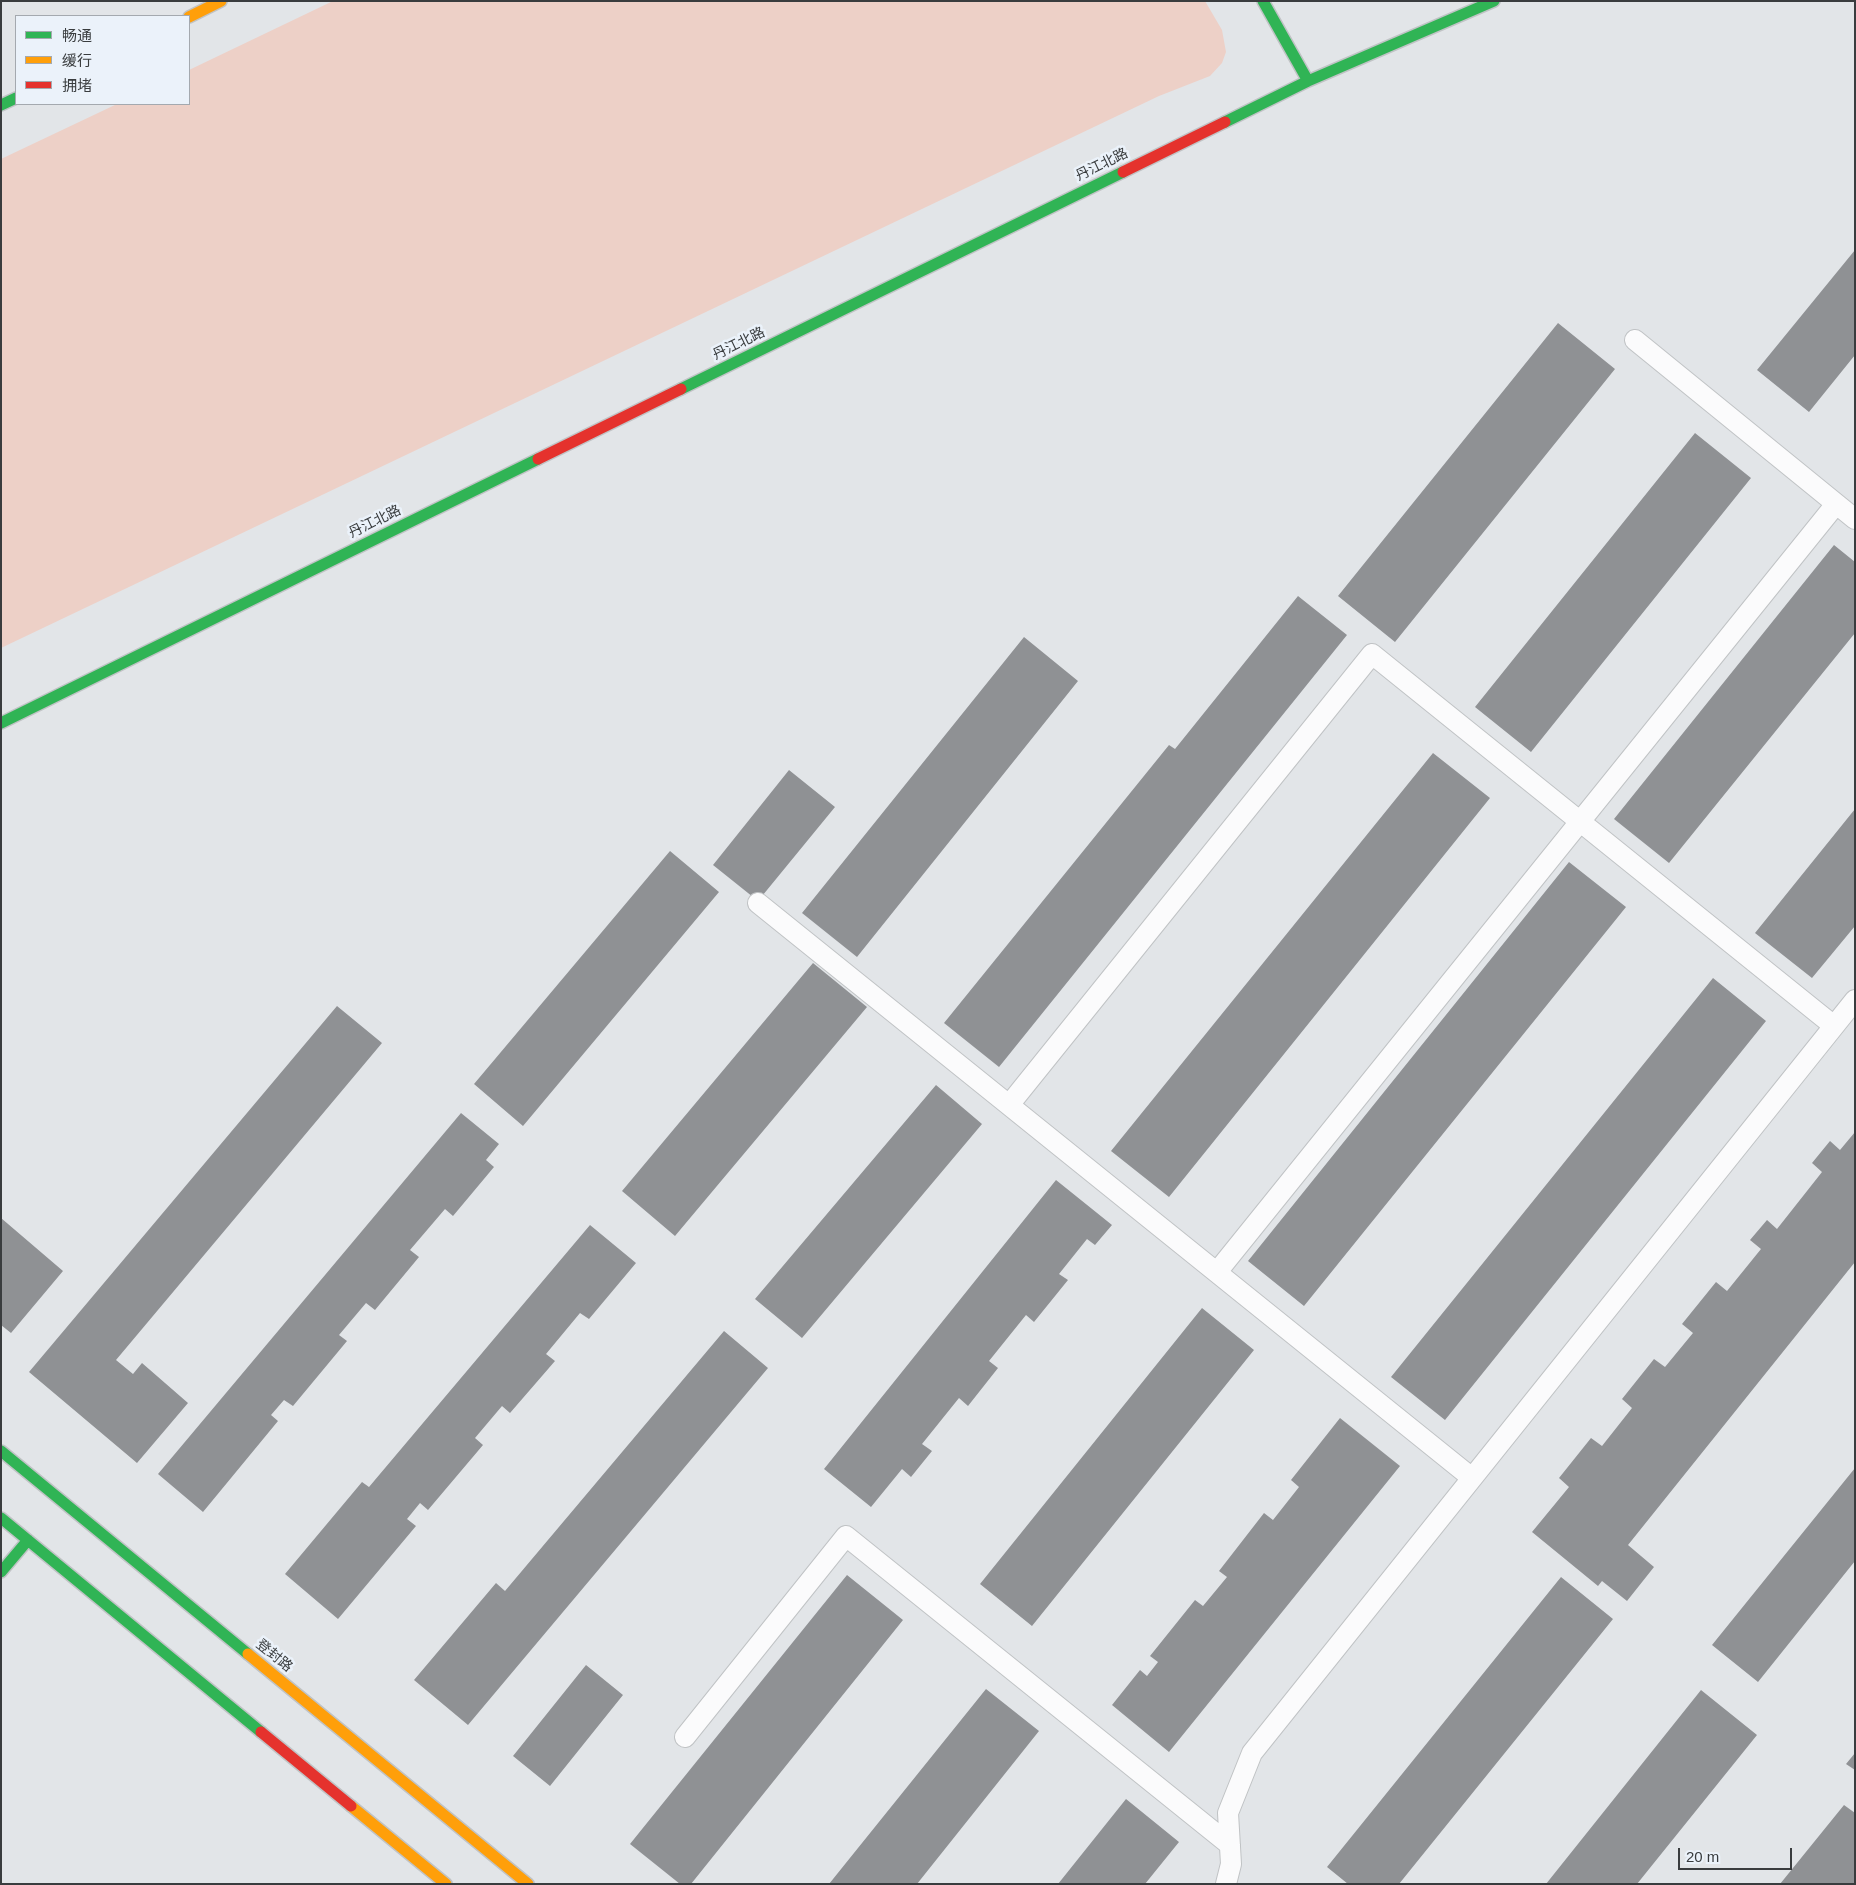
<!DOCTYPE html>
<meta charset="utf-8">
<style>
body{margin:0}
#map{position:relative;width:1856px;height:1885px;overflow:hidden;background:#e2e5e8;font-family:Helvetica,"Noto Sans SC",sans-serif}
canvas{display:block}
.frame{position:absolute;inset:0;border:2px solid #393c3e;pointer-events:none}
.legend{position:absolute;left:15px;top:15px;width:175px;height:90px;box-sizing:border-box;background:#ebf2fa;border:1px solid #a4a9af;margin:0;padding:6px 9px;list-style:none;font-size:15px;color:#393c3e}
.legend li{display:flex;align-items:center;gap:10px;height:25px}
.legend b{width:25px;border:1px solid #a4a9af}
.scale{position:absolute;left:1678px;top:1848px;width:114px;height:22px;box-sizing:border-box;border:2px solid #393c3e;border-top:0;padding-left:6px;font-size:15px;line-height:18px;white-space:nowrap;color:#393c3e;-webkit-text-stroke:4px #ebf2fa;paint-order:stroke}
</style>
<div id="map">
<canvas width="1856" height="1885"></canvas>
<div class="frame"></div>
<ul class="legend">
<li><b style="height:6px;background:#30b455"></b>畅通</li>
<li><b style="height:6px;background:#ff9f0a"></b>缓行</li>
<li><b style="height:6px;background:#e5322d"></b>拥堵</li>
</ul>
<div class="scale">20 m</div>
</div>
<script>
const g = document.querySelector('canvas').getContext('2d');
g.lineJoin = 'round';
function fill(path, color) { g.fillStyle = color; g.fill(path, 'evenodd'); }
function stroke(path, color, width, dash) { g.strokeStyle = color; g.lineWidth = width; g.lineCap = dash ? 'butt' : 'round'; g.setLineDash(dash || []); g.stroke(path); }
function write(font, color, halo, rows, align = 'center') {
  g.font = font + ' Helvetica,"Noto Sans SC",sans-serif'; g.lineWidth = 5; g.setLineDash([]); g.textBaseline = 'middle'; g.strokeStyle = halo; g.fillStyle = color; for (const [text, x, y, turn = 0] of rows) {
    g.save(); g.translate(x, y); g.rotate((+turn || 0) * Math.PI / 180); g.textAlign = isNaN(turn) ? turn : align; if (halo) g.strokeText(text, 0, 0); g.fillText(text, 0, 0); g.restore();
  }
}
fill(new Path2D(`
 M333 1H1205L1222 30 1226 52 1222 63 1210 76 1159 96 1 648V159L117 104H189V70Z`), '#edd0c7');
fill(new Path2D(`
 M1855 250V355L1809 412 1757 370Z
 M1558 323 1615 369 1395 642 1338 596Z
 M1695 433 1751 478 1531 752 1475 707Z
 M1834 545 1855 562V633L1669 863 1614 819Z
 M1298 596 1347 635 999 1067 944 1023 1169 745 1175 749Z
 M1024 637 1078 681 857 957 802 913Z
 M1433 753 1490 798 1169 1197 1111 1151Z
 M789 770 835 807 758 901 713 865Z
 M1855 809V926L1812 978 1755 933Z
 M670 851 719 892 523 1126 474 1084Z
 M1569 862 1626 907 1304 1306 1248 1261Z
 M813 963 867 1007 675 1236 622 1191Z
 M1713 978 1766 1021 1445 1420 1391 1377Z
 M337 1006 382 1043 116 1360 133 1374 142 1363 188 1403 137 1463 29 1372Z
 M936 1085 982 1124 802 1338 755 1299Z
 M461 1113 499 1144 486 1160 494 1167 453 1216 445 1209 410 1250 419 1257 375 1310 366 1303 339 1335 347 1341 293 1406 284 1400 271 1415 278 1421 203 1512 158 1474Z
 M1855 1132V1262L1628 1545 1654 1567 1627 1601 1602 1581 1598 1586 1532 1532 1569 1487 1559 1478 1591 1438 1602 1446 1632 1408 1622 1399 1654 1359 1665 1367 1693 1333 1682 1324 1716 1282 1727 1291 1761 1249 1750 1240 1767 1220 1777 1229 1822 1172 1812 1163 1830 1141 1840 1150Z
 M1056 1180 1112 1225 1095 1245 1087 1239 1059 1274 1068 1280 1034 1322 1026 1315 989 1361 998 1368 968 1406 959 1398 922 1444 932 1451 911 1477 902 1469 871 1507 824 1469Z
 M1 1218 63 1271 11 1333 1 1325Z
 M590 1225 636 1263 589 1319 580 1313 546 1354 555 1361 510 1413 502 1406 475 1438 483 1445 428 1510 420 1503 407 1519 416 1526 338 1619 285 1574 362 1482 369 1487Z
 M1202 1308 1254 1350 1032 1626 980 1584Z
 M724 1331 768 1368 468 1725 414 1680 496 1583 505 1591Z
 M1340 1418 1400 1466 1169 1752 1112 1705 1140 1670 1147 1676 1158 1662 1150 1656 1195 1600 1203 1606 1227 1577 1219 1571 1264 1513 1273 1520 1299 1487 1291 1480Z
 M1855 1468V1561L1758 1682 1712 1645Z
 M847 1575 903 1620 691 1884H680L630 1844Z
 M1561 1577 1613 1619 1399 1884H1348L1327 1867Z
 M586 1665 623 1695 550 1786 513 1756Z
 M986 1689 1039 1731 917 1884H829Z
 M1701 1690 1757 1735 1637 1884H1546Z
 M1855 1753V1770L1846 1764Z
 M1126 1799 1179 1842 1145 1884H1058Z
 M1844 1805 1855 1813V1884H1780Z`), '#8f9194');
const lane = new Path2D(`
 M1635 340 1855 519
 M758 903 1472 1478
 M1009 1105 1372 654 1834 1026
 M1217 1272 1836 504
 M685 1737 846 1536 1230 1845
 M1226 1884 1231 1864 1228 1813 1252 1753 1855 1000`);
const fast = new Path2D(`
 M1263 1 1308 81
 M1 105 16 98
 M1225 122 1308 81 1494 1
 M681 389 1123 172
 M1 723 538 459
 M1 1451 248 1654
 M1 1518 261 1732
 M1 1572 28 1540`);
const slow = new Path2D(`
 M189 17 221 1
 M248 1654 528 1884
 M351 1806 446 1884`);
const jam = new Path2D(`
 M1123 172 1225 122
 M538 459 681 389
 M261 1732 351 1806`);
stroke(lane, '#c0c3c5', 22);
stroke(fast, '#c0c3c5', 14);
stroke(slow, '#c0c3c5', 14);
stroke(jam, '#c0c3c5', 14);
stroke(lane, '#fbfbfc', 20);
stroke(fast, '#30b455', 11);
stroke(slow, '#ff9f0a', 11);
stroke(jam, '#e5322d', 11);
write('14px', '#393c3e', '#ebf2fa', [
 ["丹江北路",1102,165,-26],
 ["丹江北路",739,344,-26],
 ["丹江北路",375,522,-26],
 ["登封路",274,1656,39]
]);
</script>
